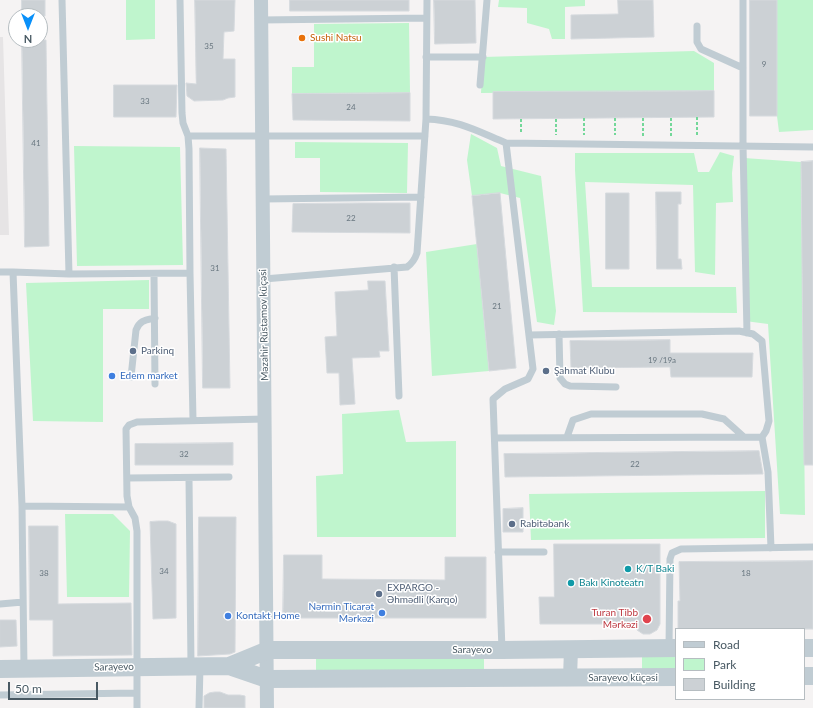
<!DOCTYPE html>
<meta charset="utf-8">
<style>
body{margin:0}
#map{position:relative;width:813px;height:708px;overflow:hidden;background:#f5f3f3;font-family:Lato,sans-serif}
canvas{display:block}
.legend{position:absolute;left:675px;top:628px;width:130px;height:72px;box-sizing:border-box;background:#fff;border:1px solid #b6bdc1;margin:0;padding:5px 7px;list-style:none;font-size:12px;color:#485963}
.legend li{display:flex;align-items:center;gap:8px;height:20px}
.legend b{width:20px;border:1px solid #b6bdc1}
.north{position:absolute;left:8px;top:8px;width:40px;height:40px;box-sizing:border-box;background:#fff;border:1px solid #b6bdc1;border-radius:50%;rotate:180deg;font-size:11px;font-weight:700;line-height:16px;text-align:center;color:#485963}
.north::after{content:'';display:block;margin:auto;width:14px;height:18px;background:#0990f9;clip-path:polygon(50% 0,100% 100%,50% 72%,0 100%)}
.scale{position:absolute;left:8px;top:682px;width:90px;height:18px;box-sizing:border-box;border:2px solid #485963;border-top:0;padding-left:5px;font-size:12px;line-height:14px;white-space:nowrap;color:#485963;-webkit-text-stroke:3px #fff;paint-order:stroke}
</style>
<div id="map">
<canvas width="813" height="708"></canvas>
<ul class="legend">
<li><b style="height:5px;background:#c0ccd3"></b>Road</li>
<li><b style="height:11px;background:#bff5cd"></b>Park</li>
<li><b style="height:11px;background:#ccd1d5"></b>Building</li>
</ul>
<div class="north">N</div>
<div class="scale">50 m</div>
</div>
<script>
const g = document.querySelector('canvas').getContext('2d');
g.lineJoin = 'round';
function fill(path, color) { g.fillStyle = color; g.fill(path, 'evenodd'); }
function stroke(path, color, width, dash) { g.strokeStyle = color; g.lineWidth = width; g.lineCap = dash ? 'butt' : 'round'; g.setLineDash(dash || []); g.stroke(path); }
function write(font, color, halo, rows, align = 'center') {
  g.font = font + ' Lato,sans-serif'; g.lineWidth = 3; g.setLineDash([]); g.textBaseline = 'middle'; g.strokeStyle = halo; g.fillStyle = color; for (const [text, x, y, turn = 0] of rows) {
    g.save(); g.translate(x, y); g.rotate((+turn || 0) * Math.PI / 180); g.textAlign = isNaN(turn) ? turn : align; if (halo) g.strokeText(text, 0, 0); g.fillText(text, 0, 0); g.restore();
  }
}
fill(new Path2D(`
 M0 37H3L9 235H0Z`), '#e6e4e5');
fill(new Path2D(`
 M126 0H155V39L126 40Z
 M499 0H585V6L565 7V39H552L549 29 527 23V8L498 7Z
 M777 0H813V130L779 132 777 116Z
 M409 23 410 93 292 94V67H314V24Z
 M694 51 714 63V91L481 93 483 57Z
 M471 134 497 148 501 166 541 176 556 311 554 325 537 322 520 198 500 193 472 196 467 160Z
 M295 142 408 143 407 193 320 192V158H295Z
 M74 146 180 147 183 265 77 266Z
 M720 152 734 156 732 173 733 202 716 203 715 275 695 272 693 185 585 182 592 287H736L737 313 583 312 575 170V153H694L698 172H709Z
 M744 158 801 162 805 515 780 514 768 324 745 321Z
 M477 244 489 371 432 376 426 252Z
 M149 280V309H103V422L33 421 26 283Z
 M399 410 406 442 456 441V537H317L316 476 343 474 342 414Z
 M765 491V538L531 540 529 494Z
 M65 514H113L130 531 129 597H67Z
 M642 655H676V671H642Z
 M484 658V672L316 673V659Z`), '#bff5cd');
const building = new Path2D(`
 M22 0H45V16H22Z
 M195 0H235L234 31 224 32 223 59H235V97L228 98 223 100 194 101 187 96 186 83 196 84Z
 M290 0H409V11H290Z
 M434 0H475L476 43 435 44Z
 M618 0H653L654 37 571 39V15L618 14Z
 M750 0H777V116H750Z
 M22 40H46L49 246 25 247Z
 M114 85H177L176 117H114Z
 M714 91V117L493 119V92Z
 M410 93V121L293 120 292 94Z
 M200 148 226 149 230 388H203Z
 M813 161V465H804L801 162Z
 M656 192H681V204H678V259H681L682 269H657Z
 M500 193 516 368 489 371 472 196Z
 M606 193H629V269H606Z
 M361 203H410V233L292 232 293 204Z
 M368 281H385L389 351H379L380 357 352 358 355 404 340 405 339 373H327L325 337 337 336 335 292 368 290Z
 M670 340V353H753L752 377H671L670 367 571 368 570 341Z
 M233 443V465H135V444Z
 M759 451 763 474 505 477 504 454Z
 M523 508V532H503V509Z
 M199 517H236L235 652 230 654 198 656Z
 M158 521H168L176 524V618L153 619 150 522Z
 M29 526H58V604L131 603 132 655 53 656V620H30Z
 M554 544H660V624L657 630 650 634H643L637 630 633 624H540L539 597H554Z
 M284 555H322V579L445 580V557H486V618H283Z
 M813 561V629H678V601H680L679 562Z
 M0 620H16L17 646 0 647Z
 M215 692H220L228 695H240L245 696V708H204V696L209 693Z`);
fill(building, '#ccd1d5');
stroke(building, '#d6dade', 1);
stroke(new Path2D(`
 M697 117V136
 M584 118V135
 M615 118V135
 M643 118V137
 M671 118V136
 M521 119V134
 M556 119V135`), '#73d799', 2, [3, 2]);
stroke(new Path2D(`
 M62 0 69 274
 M180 0 182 113 183 123 188 136
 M743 0V145L747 333
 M261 20 426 18
 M697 26V42L701 49 743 68
 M426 57H483
 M480 85 487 0
 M426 119C458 120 477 131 506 143L813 147
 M263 199 421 197
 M394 267 399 396
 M0 272H13L22 506 24 668
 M13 272 69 274 190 273
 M154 274 155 384
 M264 279 407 267C413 263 415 259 417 253L426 119 427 0
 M559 334 560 378 565 384 570 386 616 387
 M131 377 136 330C140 320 146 320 155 318
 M193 420 190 273 189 149 188 136H425
 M567 437 573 420 591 414H702L724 419 744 437
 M762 437 768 472 771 548
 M495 438 762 437 766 431 769 421 762 341 753 334 739 331 529 335
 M127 478 229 477
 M189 478 191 666
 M22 506 129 507 135 518 137 531V708
 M129 507 127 496 126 429 129 425 137 422 265 419
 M498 552H544
 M0 604 23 602
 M669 648 670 559 672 553 681 549 813 547
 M502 650 493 399 505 389 528 379 533 369 506 143
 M0 695 137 693
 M199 708 200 666`), '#c0ccd3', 7);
stroke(new Path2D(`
 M261 0 267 708
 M570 678 571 649`), '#c0ccd3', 14);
stroke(new Path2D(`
 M804 648H813
 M229 666 268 650H502L676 648
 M0 669 229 666 267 679 676 677
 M804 676H813`), '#c0ccd3', 18);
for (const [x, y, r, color] of [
 [302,38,4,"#e8710a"],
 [133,351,4,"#5c6f8a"],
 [546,371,4,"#5c6f8a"],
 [112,376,4,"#3f7fe0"],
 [512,524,4,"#5c6f8a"],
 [628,569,4,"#0f9aa8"],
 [571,583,4,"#0f9aa8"],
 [379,594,4,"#5c6f8a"],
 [382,613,4,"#3f7fe0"],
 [228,616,4,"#3f7fe0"],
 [647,619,5,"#e0444e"]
]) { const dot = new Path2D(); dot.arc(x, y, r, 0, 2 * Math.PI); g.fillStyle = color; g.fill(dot); stroke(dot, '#fff', 1.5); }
write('8px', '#697780', null, [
 ["35",209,46],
 ["9",764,64],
 ["33",145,101],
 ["24",351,107],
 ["41",36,143],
 ["22",351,218],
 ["31",215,268],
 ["21",497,306],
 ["19 /19a",662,360],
 ["32",184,454],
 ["22",635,464],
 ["34",164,571],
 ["38",44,573],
 ["18",746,573]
]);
write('10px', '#c56008', '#fff', [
 ["Sushi Natsu",310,38]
], 'left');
write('10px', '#485963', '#fff', [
 ["Məzahir Rüstəmov küçəsi",264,325,-91],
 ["Sarayevo",472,650],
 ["Sarayevo",114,667,-1],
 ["Sarayevo küçəsi",623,678]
]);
write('10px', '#4e5e75', '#fff', [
 ["Parkinq",141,351],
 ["Şahmat Klubu",554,371],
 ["Rabitəbank",520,524],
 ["EXPARGO -",387,588],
 ["Əhmədli (Karqo)",387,600]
], 'left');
write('10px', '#366cbe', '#fff', [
 ["Edem market",120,376],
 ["Nərmin Ticarət",374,607,"right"],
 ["Mərkəzi",374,619,"right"],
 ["Kontakt Home",236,616]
], 'left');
write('10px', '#0d838f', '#fff', [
 ["K/T Baki",636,569],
 ["Bakı Kinoteatrı",579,583]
], 'left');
write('10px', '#be3a42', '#fff', [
 ["Turan Tibb",638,613],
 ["Mərkəzi",638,625]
], 'right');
</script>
